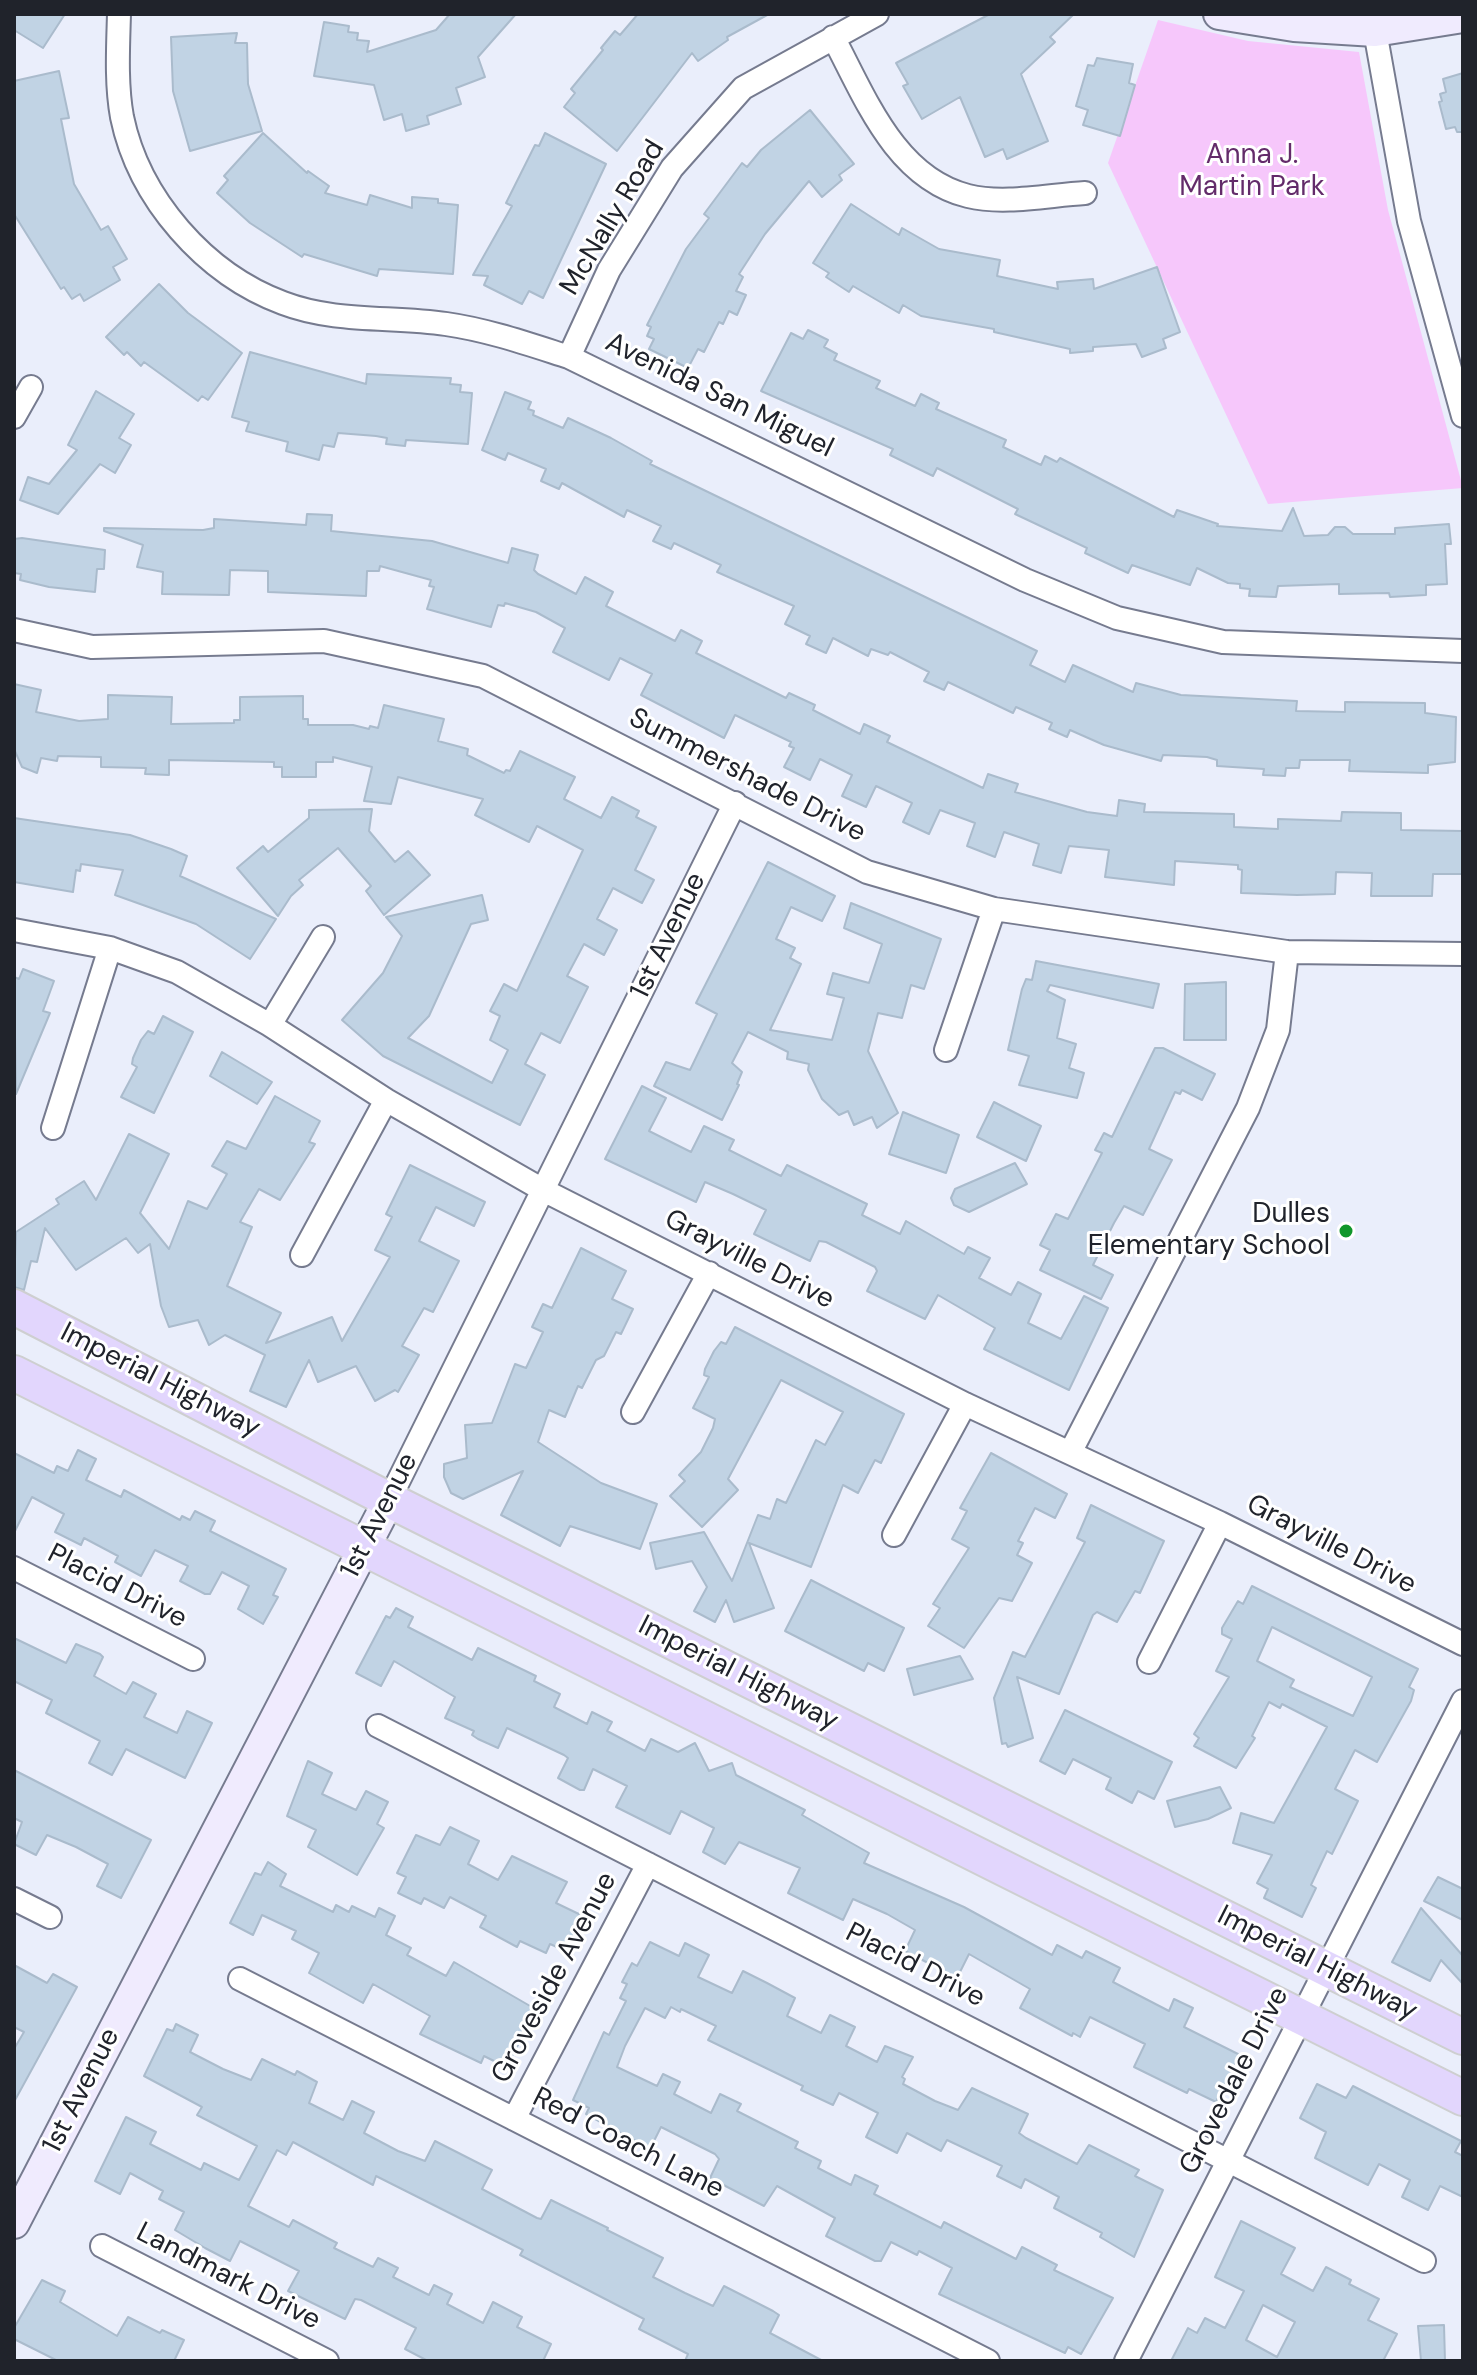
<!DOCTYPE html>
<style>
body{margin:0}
#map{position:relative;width:1477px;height:2375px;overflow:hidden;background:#eaeefb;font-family:"DM Sans",sans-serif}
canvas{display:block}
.frame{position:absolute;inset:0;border:16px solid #20232b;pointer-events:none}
</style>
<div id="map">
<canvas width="1477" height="2375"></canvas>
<div class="frame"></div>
</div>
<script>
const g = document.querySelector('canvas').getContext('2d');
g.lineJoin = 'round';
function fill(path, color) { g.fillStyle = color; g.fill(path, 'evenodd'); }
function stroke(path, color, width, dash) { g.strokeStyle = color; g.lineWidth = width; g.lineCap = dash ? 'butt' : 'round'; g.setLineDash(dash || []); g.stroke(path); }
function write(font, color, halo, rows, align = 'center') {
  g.font = font + ' "DM Sans",sans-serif'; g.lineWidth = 6; g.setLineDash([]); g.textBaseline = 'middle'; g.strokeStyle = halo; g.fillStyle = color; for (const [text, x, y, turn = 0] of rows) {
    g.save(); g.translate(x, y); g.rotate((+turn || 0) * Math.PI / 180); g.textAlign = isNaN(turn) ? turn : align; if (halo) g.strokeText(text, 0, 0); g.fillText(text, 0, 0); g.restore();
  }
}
fill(new Path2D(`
 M1158 20 1248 41 1359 52 1388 210 1463 488 1268 504 1108 163Z`), '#f6c7fb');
const building = new Path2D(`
 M14 14H65L43 48 14 30Z
 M450 14H516L478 57 485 77 456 88 461 104 427 116 429 124 406 131 402 114 384 120 374 85 314 76 324 22 349 26 348 32 358 33 357 40 369 41 367 52 436 30Z
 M638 14H769L727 37 728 40 698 61 692 53 617 151 564 107 575 93 571 89 603 50 601 48 615 31 620 35Z
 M990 14H1074L1050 37 1055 42 1021 74 1048 141 1007 159 1003 149 985 157 960 97 922 119 903 86 908 84 896 63Z
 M237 33 235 43H247L248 84 262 131 190 151 173 91 171 37Z
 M1097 58 1133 64 1129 83 1135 85 1120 136 1083 125 1088 110 1076 106 1088 65 1094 66Z
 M59 71 69 118 61 119 74 184 101 230 108 226 127 259 113 267 120 280 84 301 80 294 72 299 64 287 61 289 14 214V81Z
 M1463 73V132H1457L1455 127 1446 129 1439 102 1442 101 1440 94 1446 92 1443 79Z
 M810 110 854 164 839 175 842 180 822 197 809 181 765 234 739 274 743 277 736 291 746 295 737 315 729 311 723 324 719 322 704 352 698 349 688 368 649 349 654 339 647 336 651 327 647 325 686 249 709 218 704 214 742 163 747 167 761 150Z
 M263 133 307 173 308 171 329 186 325 193 367 205 370 195 412 208V197L438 199V203L458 205 453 274 379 269 377 276 304 254 302 257 250 223 217 193 228 180 224 176Z
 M545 133 606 164 543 298 529 291 522 304 484 285 488 276 473 275 512 206 506 203 535 145 539 146Z
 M851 204 899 235 902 228 939 249 1000 260 997 276 1058 289 1057 282 1093 279 1094 289 1157 267 1180 332 1163 339 1166 348 1142 357 1136 344 1093 347V351L1070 353V349L994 332V329L921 316 903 305 899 313 853 286 849 292 826 277 829 273 813 263Z
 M159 284 188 313 242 353 208 400 202 396 198 401 144 362 141 366 127 352 124 355 106 337Z
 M808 330 828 340 824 347 837 354 834 360 880 381 876 388 915 406 921 394 939 403 936 409 1006 440 1003 447 1041 465 1045 456 1057 462 1060 458 1174 517 1177 510 1218 524 1217 526 1282 531 1293 508 1304 536 1328 535 1335 527H1345L1353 534H1395V528L1449 524 1451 544H1445L1447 584 1426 585V595L1390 597 1389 593 1339 594V584L1278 586 1276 597 1249 596 1250 589 1240 588V584L1228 583 1197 568 1190 585 1132 565 1128 573 1085 553 1087 548 1015 514 1018 509 937 468 933 476 890 455 893 449 761 391 791 333 803 339Z
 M250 352 366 384 367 374 451 378 450 384 461 385 460 392 472 393 468 444 406 440 405 446 386 444 387 438 376 436 338 433 334 447 323 445 319 460 286 451 288 442 246 431 249 422 232 417Z
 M96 391 134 414 119 438 131 445 115 473 100 464 58 514 20 500 28 477 49 484 77 450 68 445Z
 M505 392 531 402 528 409 534 411 533 415 563 428 568 418 611 438 652 461 650 464 1037 651 1030 665 1065 682 1073 665 1133 692 1136 683 1181 695 1297 701 1296 711 1345 712V702L1425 703V713L1456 717 1455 762 1428 765V773L1349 771 1350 760H1300L1299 768H1286L1285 776 1263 775 1264 769 1217 766V760L1207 757 1163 755 1161 761 1104 745 1070 730 1067 737 1049 729 1052 723 1016 707 1013 713 948 682 944 690 924 681 929 672 890 652 888 655 871 649 868 656 833 638 826 653 806 644 810 636 785 624 794 606 717 572 721 565 674 543 671 549 653 541 661 526 627 510 624 517 562 483 559 489 541 481 546 469 508 453 505 460 482 450Z
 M307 514 332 515 331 531 432 541 508 563 512 548 538 555 534 570 538 574 576 594 585 577 613 592 606 606 675 641 681 630 702 641 696 653 786 698 789 693 815 705 813 710 860 734 864 724 890 736 887 742 983 788 988 774 1018 784 1015 792 1087 812 1117 816 1119 800 1145 804 1144 812 1234 814V827L1278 829V819L1341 821 1342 812 1401 813V830L1463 831V874H1433L1432 896H1371L1372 873 1336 872 1335 894 1297 895 1241 893 1242 870 1238 869V865L1175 861 1174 885 1105 877 1109 850 1069 846 1061 873 1033 865 1039 844 1004 832 995 857 967 846 975 823 940 810 929 834 903 822 912 803 876 786 866 807 842 796 852 775 820 759 810 780 784 767 794 748 789 746 791 742 735 715 724 738 641 695 652 674 620 658 609 680 553 652 565 628 536 612 505 603 504 606 498 605 491 627 427 609 434 587 429 586 431 580 380 566 379 571H367L366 596 268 592V571L230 570 229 595 162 594 163 572 137 567 143 545 104 531V528L203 530 214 528V519L306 525Z
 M22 538 105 550 104 569H97L95 592 49 587 20 580 21 574 14 573V539Z
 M14 684 41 690 36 712 79 721 108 719V695L172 697 171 724 234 723V720H240V697L303 696V719H308V725H353L369 729 370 726 378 728 384 705 444 719 438 741 468 749 467 755 504 773 506 770 510 771 520 751 575 777 564 799 601 818 612 797 639 811 636 817 656 827 635 870 654 880 642 903 613 888 597 919 617 930 604 955 584 944 567 976 588 987 560 1043 541 1033 525 1064 545 1075 520 1125 383 1056 342 1020 383 973 402 936 386 917 482 895 488 920 471 924 429 1016 408 1038 492 1083 508 1050 490 1040 500 1016 490 1011 504 984 517 991 583 850 537 826 529 842 475 815 483 799 398 777 391 804 364 801 372 767 333 757V762H316V777H282V767H274V762L169 760V775L145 774 146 768 101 767V757L58 756 57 761 41 758 37 773 22 767 14 749Z
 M372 809 369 831 395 862 408 851 430 875 384 915 366 891 371 886 338 848 299 880 303 885 291 896 278 916 237 868 263 846 268 852 309 818V810Z
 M14 818 130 835 171 849 187 856 180 876 276 919 250 959 196 924 115 895 123 870 81 864 80 871 76 870 73 892 14 882Z
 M768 862 835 896 822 921 791 907 776 939 795 948 790 958 801 964 770 1030 832 1040 844 998 827 994 833 973 869 983 882 944 844 928 851 903 941 939 924 989 911 985 902 1018 878 1013 868 1051 898 1113 877 1128 872 1117 854 1125 848 1111 839 1115 822 1099 808 1070 809 1064 787 1059 788 1052 748 1032 732 1063 742 1072 737 1084 739 1085 722 1120 654 1086 666 1062 690 1070 717 1014 696 1003Z
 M1036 961 1159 984 1153 1008 1050 985 1047 991 1065 1000 1057 1038 1076 1044 1069 1068 1084 1073 1077 1098 1019 1085 1029 1056 1008 1050 1022 989 1026 979 1032 980Z
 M23 969 54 981 43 1011 50 1013 16 1094 14 977 19 979Z
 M1226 982V1040H1184L1185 984Z
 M163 1016 193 1032 154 1113 121 1097 137 1067 132 1064 133 1058 141 1040 148 1031 154 1034Z
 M1155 1048H1163L1215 1074 1202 1100 1182 1090 1180 1094 1175 1092 1149 1149 1172 1160 1143 1215 1124 1206 1114 1223 1093 1265 1113 1275 1101 1299 1040 1270 1050 1250 1040 1245 1056 1214 1068 1219 1102 1153 1095 1150 1104 1133 1112 1137Z
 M222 1052 272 1082 257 1104 210 1076Z
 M642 1086 666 1098 649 1131 691 1152 704 1126 734 1140 729 1150 781 1176 787 1165 867 1204 862 1215 900 1234 906 1221 964 1254 968 1247 990 1258 979 1278 1011 1295 1018 1282 1041 1294 1028 1323 1061 1339 1084 1296 1108 1308 1069 1390 984 1349 995 1328 938 1295 925 1319 867 1291 877 1271 875 1267 826 1242 819 1241 810 1261 754 1234 766 1210 733 1194 705 1182 696 1202 605 1159Z
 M275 1096 320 1121 309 1142 315 1144 280 1200 259 1189 240 1222 252 1227 227 1286 281 1313 266 1343 332 1317 342 1341 390 1257 375 1250 392 1217 386 1214 410 1165 485 1202 474 1226 436 1207 419 1241 459 1261 433 1312 424 1308 402 1346 419 1355 398 1392 395 1390 375 1401 356 1366 318 1382 309 1360 286 1407 250 1391 265 1355 225 1335 209 1345 198 1320 169 1327 161 1306 150 1244 138 1253 126 1238 76 1270 45 1228 37 1262 31 1261 24 1290 14 1287 16 1232 59 1204 56 1199 84 1181 96 1200 129 1134 169 1154 140 1213 169 1249 188 1201 207 1209 227 1174 212 1166 227 1141 246 1149Z
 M994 1102 1041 1126 1026 1161 977 1137Z
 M903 1112 959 1135 946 1173 889 1154Z
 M1015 1163 1027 1184 969 1212 954 1205 951 1198 955 1189Z
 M581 1248 626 1271 612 1299 633 1309 621 1334 616 1332 604 1356 596 1360 582 1388 578 1386 565 1417 549 1410 538 1442 601 1483 657 1504 640 1549 570 1526 560 1546 501 1515 523 1471 463 1499 451 1493 444 1477V1464L467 1458 465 1425 492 1423 515 1364 526 1368 543 1332 532 1327 543 1304 552 1308Z
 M735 1327 904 1414 881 1463 875 1460 858 1493 843 1485 811 1567 749 1543 774 1608 734 1622 726 1600 715 1622 694 1611 707 1587 692 1561 656 1569 650 1543 704 1532 732 1581 758 1515 770 1519 777 1499 786 1503 816 1440 825 1445 843 1412 781 1380 728 1479 738 1490 702 1527 670 1496 685 1481 679 1475 701 1452 713 1428 715 1419 693 1408 709 1377 704 1375 705 1369 714 1351 721 1342 726 1344Z
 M78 1450 96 1459 86 1480 121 1497 124 1490 180 1520 182 1516 190 1520 195 1511 215 1521 210 1531 286 1569 273 1595 278 1597 263 1624 238 1609 249 1586 222 1572 210 1594H205L180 1581 188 1566 155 1550 141 1576 115 1562 118 1556 84 1538 81 1545 55 1532 64 1514 32 1497 14 1533V1453L54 1473 57 1466 68 1471Z
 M991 1453 1067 1494 1055 1518 1035 1508 1018 1541 1023 1543 1017 1555 1032 1563 1012 1601 999 1598 964 1648 928 1626 940 1608 933 1604 969 1548 952 1539 967 1511 960 1508Z
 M1091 1505 1164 1541 1140 1593 1135 1591 1117 1622 1097 1612 1093 1615 1059 1694 1017 1677 1033 1738 1008 1747 1006 1743 1002 1744 994 1698 1013 1652 1025 1657 1085 1542 1077 1538Z
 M811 1580 904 1628 884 1671 868 1663 864 1671 785 1631Z
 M1252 1586 1418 1669 1409 1687 1414 1690 1411 1701 1377 1762 1355 1750 1335 1789 1358 1801 1332 1854 1327 1851 1311 1885 1316 1888 1302 1917 1264 1898 1268 1889 1257 1883 1272 1855 1233 1843 1241 1813 1274 1823 1327 1727 1282 1704 1280 1708 1269 1702 1252 1736 1255 1738 1236 1768 1194 1746 1199 1738 1194 1734 1229 1677 1216 1671 1232 1639 1222 1634V1628L1238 1601 1243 1604ZM1272 1627 1372 1677 1353 1716 1290 1687 1294 1680 1257 1661Z
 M396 1608 413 1617 408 1627 472 1660 478 1648 536 1676 534 1681 560 1694 554 1707 587 1724 592 1712 612 1722 607 1731 645 1751 651 1739 678 1752 695 1743 709 1771 732 1763 736 1775 805 1810 802 1815 869 1853 864 1863 964 1907 1052 1955 1057 1945 1082 1958 1086 1951 1120 1968 1113 1982 1169 2011 1174 1999 1193 2008 1184 2027 1240 2055 1216 2102 1189 2089 1187 2093 1134 2067 1145 2044 1090 2017 1080 2037 1073 2033 1072 2036 1020 2008 1030 1989 969 1954 957 1978 905 1951 915 1930 887 1914 853 1899 843 1920 788 1893 800 1868 739 1842 725 1864 703 1852 714 1828 681 1811 670 1834 616 1807 627 1786 593 1769 584 1790H580L558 1778 568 1758 564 1755 507 1728 498 1748 478 1739 472 1735 474 1731 445 1718 455 1697 394 1661 381 1686 356 1673 386 1616 390 1618Z
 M14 1638 66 1663 76 1644 100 1654 103 1657 94 1676 126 1694 133 1682 156 1694 144 1717 177 1733 187 1711 212 1723 185 1778 126 1749 112 1775 89 1763 100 1741 46 1713 52 1700 14 1681Z
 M960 1656 973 1679 914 1695 907 1669Z
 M1065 1710 1172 1762 1154 1799 1138 1791 1132 1803 1106 1789 1111 1778 1073 1759 1065 1774 1040 1761Z
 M308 1761 332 1773 322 1794 356 1810 366 1791 388 1802 377 1824 384 1828 357 1875 308 1847 316 1830 287 1816Z
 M14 1770 151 1840 121 1898 97 1886 108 1864 76 1847 47 1835 36 1855 14 1844 22 1822 14 1818Z
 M1220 1787 1231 1808 1208 1819 1175 1827 1167 1801Z
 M450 1827 479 1841 468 1864 498 1880 512 1856 567 1882 556 1903 583 1916 566 1951 550 1944 546 1953 520 1941 517 1947 480 1927 486 1916 450 1897 444 1908 424 1898 421 1904 398 1893 406 1877 397 1873 416 1835 440 1845Z
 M268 1862 286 1874 280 1886 333 1912 336 1905 349 1912 352 1906 375 1917 379 1908 395 1916 386 1935 411 1948 407 1955 446 1976 454 1962 537 2010 506 2067 484 2056 481 2063 420 2034 430 2016 373 1984 363 2003 309 1973 319 1953 292 1939 296 1931 262 1915 253 1935 230 1923 255 1873 261 1875Z
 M1438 1877 1463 1889V1920L1424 1901Z
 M1421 1908 1463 1956V1984L1441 1960 1430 1981 1392 1962Z
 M650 1942 679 1956 685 1943 709 1955 698 1977 732 1993 743 1971 767 1983 795 1998 787 2016 821 2033 830 2015 855 2027 846 2046 877 2062 885 2046 913 2057 902 2077 905 2079 903 2084 935 2101 958 2110 972 2088 1028 2114 1019 2133 1026 2138 1077 2164 1089 2145 1139 2170 1135 2176 1163 2190 1134 2257 1100 2237 1102 2233 1054 2208 1059 2197 1025 2179 1021 2188 997 2176 1002 2166 947 2140 941 2151 907 2133 897 2153 866 2137 878 2113 839 2093 833 2105 801 2090 803 2086 708 2040 716 2026 681 2009 680 2012 671 2007 665 2018 645 2008 625 2046 617 2067 657 2086 663 2074 680 2082 674 2094 711 2113 720 2094 741 2104 737 2111 798 2142 795 2148 821 2161 818 2168 851 2185 855 2175 878 2186 874 2194 941 2228 944 2222 1016 2259 1022 2247 1057 2265 1054 2270 1113 2298 1081 2354 1068 2347 1065 2353 939 2294 952 2268 919 2251 917 2255 891 2242 881 2261H875L826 2236 835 2218 777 2186 764 2206 710 2178 719 2159 715 2154 661 2127 650 2149 586 2114 589 2108 573 2100 604 2032 609 2035 626 2001 620 1998 627 1984 622 1982 632 1963 637 1966Z
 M14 1965 47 1983 53 1974 77 1987 14 2102V2049L24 2032 14 2027Z
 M176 2024 198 2035 190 2052 223 2069 251 2080 262 2059 295 2075 297 2071 317 2082 309 2103 343 2120 352 2101 374 2112 364 2133 398 2151 425 2161 435 2141 492 2170 482 2189 537 2218 541 2219 551 2200 608 2228 607 2230 663 2258 653 2277 685 2293 713 2306 724 2286 773 2311 779 2315 770 2333 823 2361H685L688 2354 639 2329 644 2319 520 2255 523 2250 376 2176 373 2185 293 2142 286 2155 277 2150 248 2206 289 2227 293 2220 337 2243 334 2248 373 2267 378 2258 398 2268 393 2277 429 2295 434 2285 452 2294 447 2304 483 2323 493 2302 522 2317 517 2327 551 2344 543 2361H428L405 2349 416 2328 361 2300 355 2299 345 2319 288 2291 299 2271 240 2241 230 2261 205 2248 175 2230 184 2212 159 2199 163 2191 130 2173 120 2194 95 2181 126 2117 156 2132 150 2144 201 2170 204 2163 239 2180 257 2146 197 2115 202 2107 144 2076 167 2029 173 2031Z
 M1317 2084 1346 2098 1353 2086 1461 2141 1455 2152 1463 2156V2197L1440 2186 1428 2210 1402 2197 1410 2180 1379 2164 1368 2185 1315 2158 1326 2132 1300 2118Z
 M1241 2221 1295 2248 1281 2274 1313 2291 1326 2267 1351 2280 1349 2284 1379 2299 1368 2320 1397 2334 1383 2361H1171L1188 2328 1197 2333 1205 2318 1225 2328 1244 2291 1215 2277ZM1263 2305 1295 2322 1277 2357 1246 2340Z
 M42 2280 65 2291 60 2302 117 2336 128 2317 160 2333 162 2330 184 2340 174 2361H58L14 2339V2328Z
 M1444 2325 1445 2361H1421L1418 2326Z`);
fill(building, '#c1d3e4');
stroke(building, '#abc', 2);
const street = new Path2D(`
 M119 14C118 48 116 84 122 117 139 199 205 274 283 303 335 323 392 316 446 324 488 330 528 344 569 357L1025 580 1117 618 1223 642 1463 651
 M1375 31 1409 221 1463 416
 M833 37C865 97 895 178 968 196 1004 205 1049 195 1085 193
 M569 357 609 270 672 168 743 88 877 14
 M14 417 31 387
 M14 630 92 647 324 641 483 676 867 872 994 909 1287 952 1463 954
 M14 930 110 948 177 972 270 1025 386 1100 543 1190 965 1404 1220 1523 1463 1644
 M270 1025 323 937
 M946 1050 994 909
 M53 1128 110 948
 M302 1255 386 1100
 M633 1412 709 1273
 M1071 1451 1248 1108 1278 1030 1287 952
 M389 1500 735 803
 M894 1535 965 1404
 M14 1568 193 1659
 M1149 1662 1220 1523
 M378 1726 1424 2261
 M14 1899 50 1917
 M240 1979 988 2361
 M514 2119 648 1864
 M102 2246 327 2361
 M1126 2361 1463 1701`);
const secondary = new Path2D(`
 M1219 14 1294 26 1375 31 1463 17
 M14 2223 389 1500`);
const primary = new Path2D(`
 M14 1307 389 1500 1463 2037
 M14 1373 1463 2098`);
stroke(street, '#767b8f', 26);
stroke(secondary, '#767b8f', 34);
stroke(primary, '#cecfd0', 38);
stroke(street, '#fff', 22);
stroke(secondary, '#f0ebfe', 30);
stroke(primary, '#e2d6fd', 34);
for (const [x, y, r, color] of [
 [1346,1231,8,"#10962a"]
]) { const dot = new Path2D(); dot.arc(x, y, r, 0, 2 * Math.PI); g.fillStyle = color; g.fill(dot); stroke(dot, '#fff', 3); }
write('28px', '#632b6a', '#fff', [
 ["Anna J.",1252,156],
 ["Martin Park",1252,188]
]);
write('28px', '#20232b', '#fff', [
 ["McNally Road",613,218,-59],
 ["Avenida San Miguel",719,396,26],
 ["Summershade Drive",747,776,27],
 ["1st Avenue",669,936,-64],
 ["Grayville Drive",749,1260,27],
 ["Imperial Highway",160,1381,27],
 ["1st Avenue",380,1516,-63],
 ["Grayville Drive",1331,1545,27],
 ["Placid Drive",117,1587,27],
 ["Imperial Highway",738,1674,27],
 ["Imperial Highway",1317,1964,27],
 ["Placid Drive",915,1966,27],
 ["Groveside Avenue",555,1978,-62],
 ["Grovedale Drive",1235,2081,-63],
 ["1st Avenue",82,2091,-63],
 ["Red Coach Lane",628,2144,27],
 ["Landmark Drive",228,2277,27]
]);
write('28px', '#20232b', '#fff', [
 ["Dulles",1330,1215],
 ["Elementary School",1330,1247]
], 'right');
</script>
